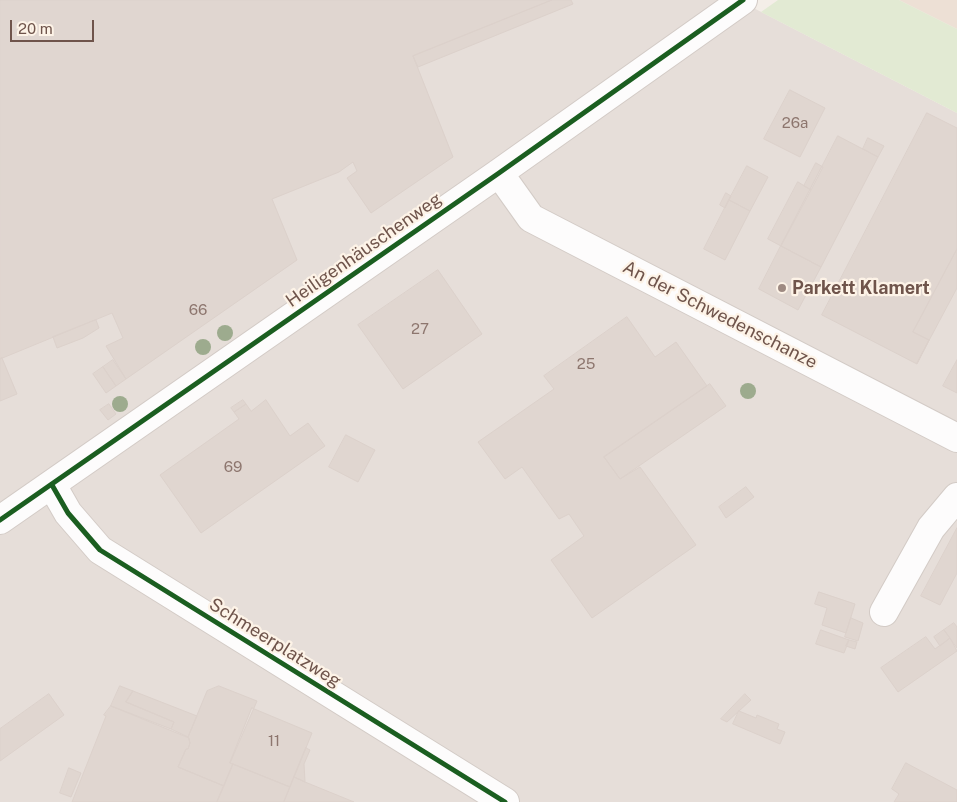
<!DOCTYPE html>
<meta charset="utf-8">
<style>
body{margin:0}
#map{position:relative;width:957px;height:802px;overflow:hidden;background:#f4eee8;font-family:"Public Sans",sans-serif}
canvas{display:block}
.scale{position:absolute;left:10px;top:20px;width:84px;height:22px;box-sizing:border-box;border:2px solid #6f544b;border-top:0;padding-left:6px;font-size:15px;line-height:18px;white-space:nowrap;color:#6f544b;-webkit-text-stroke:4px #fdf3e7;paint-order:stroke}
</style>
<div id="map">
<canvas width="957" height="802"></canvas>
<div class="scale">20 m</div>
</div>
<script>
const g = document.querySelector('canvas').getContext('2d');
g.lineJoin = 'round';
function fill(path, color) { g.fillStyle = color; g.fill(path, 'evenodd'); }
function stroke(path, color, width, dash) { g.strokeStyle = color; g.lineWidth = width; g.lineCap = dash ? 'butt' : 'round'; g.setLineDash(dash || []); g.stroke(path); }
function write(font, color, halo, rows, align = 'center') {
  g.font = font + ' "Public Sans",sans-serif'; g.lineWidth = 4.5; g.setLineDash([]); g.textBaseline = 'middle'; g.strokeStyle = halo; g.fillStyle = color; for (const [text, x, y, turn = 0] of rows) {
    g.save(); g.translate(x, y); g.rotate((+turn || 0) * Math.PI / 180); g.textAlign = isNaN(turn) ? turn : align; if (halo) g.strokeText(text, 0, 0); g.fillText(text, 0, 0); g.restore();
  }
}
fill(new Path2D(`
 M899 0H957V29Z`), '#ede0d5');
fill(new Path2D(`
 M0 0H738L957 113V802H0Z`), '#e6ded9');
fill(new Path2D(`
 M778 0H899L957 29V113L761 12Z`), '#e2ead3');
const building = new Path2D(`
 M0 0H552L413 56 453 157 371 213 347 178 357 171 353 162 339 172 272 199 297 260 126 379 106 346 123 338 112 313 0 359Z
 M552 0H571L573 4 418 67 413 56Z
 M790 90 825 108 800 157 764 139Z
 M927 113 957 128V249L913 332 929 340 917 364 822 315Z
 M838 136 878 157 821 267 781 246Z
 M868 138 884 146 878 157 863 149Z
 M816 163 823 167 811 190 804 186Z
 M747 166 768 177 750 211 729 200Z
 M798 182 811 190 781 246 768 239Z
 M726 193 731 196 725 208 720 205Z
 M729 200 750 211 725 260 704 249Z
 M781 246 821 267 798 310 759 289Z
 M957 249V288L917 363 929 340 913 332Z
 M438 270 482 334 403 389 358 325Z
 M627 317 655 357 676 342 707 386 604 457 620 479 640 467 696 545 592 618 551 560 584 536 569 514 559 519 522 467 505 479 478 442 554 389 544 376Z
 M96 320 99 328 83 338 57 348 53 337Z
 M2 358 17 394 0 401V359Z
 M113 360 126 379 116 386 103 367Z
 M957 360V393L943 386Z
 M103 367 116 386 106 393 93 374Z
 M710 384 726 406 620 479 604 457Z
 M243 400 246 404 234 412 231 408Z
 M266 400 290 436 308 423 325 446 201 533 160 475 239 419 234 412 246 404 251 411Z
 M109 404 116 414 108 420 100 410Z
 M346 435 375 450 358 482 329 467Z
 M746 487 754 497 726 518 719 507Z
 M957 528V573L940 605 921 596Z
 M819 592 855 604 846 633 822 625 827 608 815 604Z
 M851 618 863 623 858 641 845 637Z
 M954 623 957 627V648L944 630Z
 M821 630 849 640 844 653 816 644Z
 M944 630 950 638 940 646 934 637Z
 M926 637 935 649 950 638 957 651 898 692 881 668Z
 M849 640 857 642 855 649 846 646Z
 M120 686 133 691 126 702 174 722 171 729 111 706Z
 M219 686 257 701 230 763 233 764 224 786 178 767 186 749H188L190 743 188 737 207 691Z
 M133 691 197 716 188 737 171 729 174 722 126 702Z
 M49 694 64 715 0 761V729Z
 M745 694 751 700 727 722 721 719Z
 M111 706 189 738 190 743 188 749H186L178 767 224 786 217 802H72L106 716 104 715Z
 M252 708 312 733 290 787 230 763Z
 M739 711 756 718 757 715 779 724 777 729 785 732 780 744 733 724Z
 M306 748 310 750 304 764 305 782 294 777Z
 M906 763 957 790V802H894L899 794 892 789Z
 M233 764 290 787 284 802H217Z
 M69 768 81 773 71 797 60 793Z
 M294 777 305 782 354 802H284Z`);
fill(building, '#e0d6d0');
stroke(building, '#dcd1cb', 1);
const minor = new Path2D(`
 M499 173 531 218 957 438
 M52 485 68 513 100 550 505 802
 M0 520 499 173 743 0
 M884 612 931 528 957 497`);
stroke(minor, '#d3cbc6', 30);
stroke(minor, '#fdfcfc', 28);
stroke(new Path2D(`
 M52 485 68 513 100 550 505 802
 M0 520 499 173 743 0`), '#1b5e20', 5);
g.fillStyle = '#9dab8e';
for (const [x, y] of [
 [225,333],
 [203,347],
 [748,391],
 [120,404]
]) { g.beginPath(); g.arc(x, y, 8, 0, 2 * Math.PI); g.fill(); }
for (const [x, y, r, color] of [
 [782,288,5,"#9e8a82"]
]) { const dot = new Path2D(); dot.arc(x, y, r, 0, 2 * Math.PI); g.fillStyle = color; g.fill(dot); stroke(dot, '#fdf3e7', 2); }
write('15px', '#8d766e', null, [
 ["26a",795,123],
 ["66",198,310],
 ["27",420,329],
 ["25",586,364],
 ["69",233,467],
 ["11",274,741]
]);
write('18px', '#6f544b', '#fdf3e7', [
 ["Heiligenhäuschenweg",364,250,-35],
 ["An der Schwedenschanze",720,315,27],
 ["Schmeerplatzweg",275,643,32]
]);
write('bold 18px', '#6f544b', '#fdf3e7', [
 ["Parkett Klamert",792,288]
], 'left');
</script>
